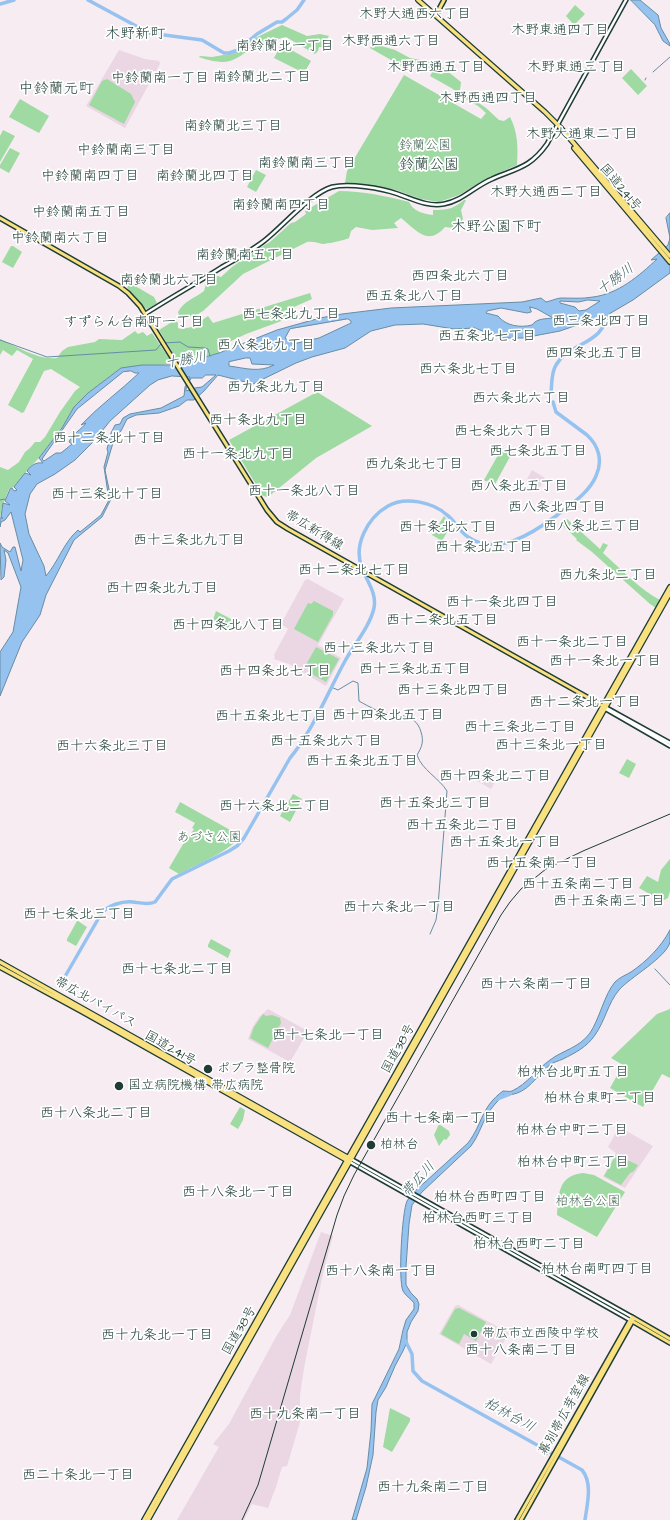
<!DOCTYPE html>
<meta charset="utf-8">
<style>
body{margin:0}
canvas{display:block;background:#f6ecf2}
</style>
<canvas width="670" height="1520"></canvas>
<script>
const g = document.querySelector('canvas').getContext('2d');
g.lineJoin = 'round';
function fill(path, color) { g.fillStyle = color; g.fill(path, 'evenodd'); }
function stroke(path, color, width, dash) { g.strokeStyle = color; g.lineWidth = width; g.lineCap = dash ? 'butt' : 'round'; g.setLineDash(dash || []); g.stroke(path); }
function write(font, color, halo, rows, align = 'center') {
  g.font = font + ' "Architects Daughter","Klee One",sans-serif'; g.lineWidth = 3.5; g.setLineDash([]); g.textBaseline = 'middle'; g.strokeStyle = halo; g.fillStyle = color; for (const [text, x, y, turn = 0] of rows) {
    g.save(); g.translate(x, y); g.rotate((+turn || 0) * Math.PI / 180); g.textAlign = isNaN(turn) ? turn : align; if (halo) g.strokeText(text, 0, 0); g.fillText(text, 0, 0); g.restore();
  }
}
fill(new Path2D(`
 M119 50 145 59 159 61 160 64 125 128 86 106Z
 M532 470 545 478 537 492 526 481Z
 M308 579 344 599 318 645 341 658 326 686 289 664 274 659 275 657 274 655 288 629 281 624 305 580Z
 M477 769 496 780 491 789 472 778Z
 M268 1009 308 1031 290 1062 248 1039 252 1028 259 1017Z
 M619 1127 653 1146 625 1188 603 1177 616 1153 608 1147Z
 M321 1232 333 1236 323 1273 304 1368 300 1395V1422L287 1466 282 1467 276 1487 268 1508 252 1504 244 1520H177L219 1447 213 1444 229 1424 277 1335 290 1315Z
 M458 1305 509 1333 491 1364 439 1334 455 1306Z`), '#ebd6e3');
fill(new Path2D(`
 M575 5 585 14 574 25 566 16Z
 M282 25 307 36 320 34 329 36 322 47H319L318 51 315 54 286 37 274 40 273 42 270 41 263 46 261 50 254 45C234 63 226 66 199 57L200 56 212 57 235 53 251 40Z
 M372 45 376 46 378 45 395 50 410 58 437 63 461 82 460 90 486 108 499 120 504 121 510 117C518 132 518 148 517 165L486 179 459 195 439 202 421 199 396 190 345 183 347 171 404 75 481 119 486 113 478 106 457 94 453 89 430 76 434 69 414 64 412 66 408 65 405 68 370 48Z
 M280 47H286L311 61 304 73 274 58Z
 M631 69 647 86 638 95 622 78Z
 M107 79 131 94 135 102 124 124 89 105 102 81Z
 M20 99 49 116 39 133 9 117Z
 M3 130 15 136 0 162V136Z
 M10 148 20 153 9 173 0 168V165Z
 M256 170 266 175 256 192 247 187Z
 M339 191C363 191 386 196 409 202 413 211 423 214 433 215V210C448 210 453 209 464 200H466L461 210 463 219 458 225 454 228 445 227C428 247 416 230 401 218L394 223 398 228 372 230 356 227 351 231 349 238C346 240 326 244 323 244 317 243 314 241 307 242L243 274 203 311 195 316 184 318 179 315 178 312C184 301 195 298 204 291L207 281 214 275 221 277 232 267 263 246 270 242 291 223 295 222 306 214 305 211Z
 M11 246H13L22 252 13 268 2 262Z
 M130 283 154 297 157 303 148 309 144 308 127 288Z
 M310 293 312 299 294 307 295 316 246 334 219 347V353L179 363 159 330 175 320 178 323V328L181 329 192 327 208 316 213 323Z
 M135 331 138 334 143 332 147 336 152 333 173 364 121 368 88 393 74 407 62 428 39 458 29 468 14 487 9 489 2 507 0 517V467L8 470 19 462 25 452 30 448 35 442H40L45 437 60 412 75 391 80 387 51 369 44 371 24 412 22 413 8 405 33 359 17 350 12 356 3 350 0 355V339C18 347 37 360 57 358L62 351 68 347 95 342 99 339 122 340Z
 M317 392 372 426 316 458 268 497 263 496 229 440Z
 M502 448 512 453 494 486 484 480Z
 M444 516 451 525 442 541 432 535Z
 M567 519 600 549 603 543 608 545 603 553C621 569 639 589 660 600L656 608 650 604 592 552 576 540 577 539 561 524Z
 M314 601 333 611V615L318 642 294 629 308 603 311 604Z
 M216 611 233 620 228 628 213 620Z
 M316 647 339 659 326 682 308 672 310 668 307 663Z
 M627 759 636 764 629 778 619 773Z
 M293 794 302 799 290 822 280 816Z
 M180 802 241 836C227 853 199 863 179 874L169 868 189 834 190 835 194 829 192 828 195 823 175 812Z
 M670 859V891L668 898 662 901 639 888 647 876 658 882 661 870Z
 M77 921H78L87 927 76 946 67 941V939Z
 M211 939 231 950 228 958 208 947V945Z
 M670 1009V1078L662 1074 643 1107 610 1088 623 1065 611 1058 657 1014Z
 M263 1014 266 1016 272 1015 280 1018 281 1023 268 1048 250 1038 254 1027Z
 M240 1107 245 1110 243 1120 238 1129 230 1124Z
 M439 1124 449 1131 450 1135 446 1140 444 1139 439 1146 434 1135Z
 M616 1155 638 1165 634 1171 630 1173 621 1185 604 1176Z
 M583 1173 594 1175 625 1192 597 1237 557 1215C559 1195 557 1176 583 1173Z
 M459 1308 486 1322 476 1341 464 1334 459 1344 441 1334 455 1309Z
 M390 1408 410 1418V1421L392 1452 383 1447Z`), '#9edaa1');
const water = new Path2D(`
 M631 0H640L658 15 661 28 670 44V46L663 41 655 25Z
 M670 213V273L633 300 609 314 560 331 523 338H500L475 328 454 329 423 324 395 325 371 331 345 348 312 357 296 363 253 384 218 375 204 391 194 400H187L179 406 159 413 136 415 127 419 121 431 115 436 105 470 111 499 102 517 74 540 46 595 40 615 22 642 0 696V652L13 632 21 587 8 553 4 550 6 560 4 577 1 580 0 543 2 547 10 552 13 547H15L21 571 23 560 11 512 5 520 1 522 0 527V518H3L1 517 3 503 10 505 5 501 10 489 12 488 14 491 17 490 14 487 25 473 31 475 27 471C31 465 36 462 43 463L39 458 62 428 74 407 88 393 121 368 142 365H170L195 360 219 353 277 330 320 318 342 314 391 308 522 302 541 298 546 302C551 301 557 298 561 298 572 298 582 299 593 297 618 294 639 276 657 259L651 260 668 245 670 238 666 218ZM588 300 600 301 586 310 579 311 575 307 560 303V301L578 302ZM530 307 537 309 553 318C546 319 537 318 532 325 520 328 506 326 498 316L486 313 487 311 501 308 527 313 531 312ZM348 319 351 321V323L319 338 293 344 285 338 290 329ZM246 358H250L252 364 274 365C259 373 245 368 229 366V362ZM131 371 135 373H139C120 391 99 406 81 425L86 423C81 430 72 434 69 442L72 444 61 453H56L44 461 42 459 77 409 123 372ZM206 375H216L202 387 195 388 186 391V389L191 378H202ZM172 376 190 377 185 387 184 396 161 408 130 414 123 418 120 424 115 425 111 433 107 449 108 452 104 467 109 500 101 515 80 532 78 530C64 542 58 562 46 576L44 566 29 534 25 514 30 494 37 484 55 474 75 460 94 441 110 421 150 385 158 380Z
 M670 930C670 934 670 939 670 942 667 957 629 978 619 990 608 1003 605 1021 595 1035 587 1047 575 1053 563 1059 559 1061 553 1062 550 1065 533 1079 527 1096 503 1095 497 1102 491 1108 487 1115 481 1126 478 1137 471 1146L422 1192 412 1205 409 1224 406 1267V1285L411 1293 417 1299 419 1304 418 1311 411 1322 407 1332V1342L403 1351 395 1366 386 1387 378 1400 376 1412 373 1455 366 1487 356 1520H352L367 1468 371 1431 372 1404 399 1349 403 1330 406 1320 414 1309V1303C411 1299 405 1295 403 1291 398 1280 402 1212 407 1201 411 1194 418 1188 424 1183L468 1143C483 1123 481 1107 503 1091 507 1091 509 1092 512 1091 527 1084 537 1069 550 1060 563 1050 579 1048 590 1033 599 1020 605 993 615 982 620 977 626 975 631 972 647 961 661 947 670 930Z`);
fill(water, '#96c2ef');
stroke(water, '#668da4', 1);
stroke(new Path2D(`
 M653 72 670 57
 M645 80 646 78
 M0 340 47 357 156 350 161 344
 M164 343 180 342 188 347 205 348 208 349 210 356
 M0 500 5 499
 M331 687 338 690 353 681 358 683 359 701C364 704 370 707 376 710 392 717 415 710 421 732 424 741 422 747 417 755 422 770 439 778 447 791L438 906 436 920 430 934
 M655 969 670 985
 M547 1455 549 1452`), '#668da4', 1);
stroke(new Path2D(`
 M88 0 149 33 202 40 224 53H229L238 50 257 34 277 22H282L286 19 297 10 304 0
 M0 4 14 0
 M551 393C552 384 551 373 556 365 570 341 605 346 608 310
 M63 980 101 914C108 905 122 901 133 902 141 903 148 905 155 902L172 879 229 851 237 846 244 838 290 758C312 732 328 692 345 661 354 645 370 626 374 608 377 593 367 582 362 568 353 546 367 518 388 506 405 496 433 502 447 515 455 521 459 531 468 537 497 557 533 533 556 516 570 505 589 493 596 476 603 461 599 446 587 435L556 412 553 402
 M497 1099 510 1094
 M405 1340 412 1354 413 1371 422 1381 582 1470C593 1483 587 1505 585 1520`), '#96c2ef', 3.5);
const secondary = new Path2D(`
 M145 314C170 298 197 283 222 267 236 259 251 251 264 241 282 227 311 193 332 187 349 183 381 188 398 194 413 199 427 207 444 204 462 201 475 186 492 179 517 168 530 168 547 144L626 0
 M605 707 670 743
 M604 708 670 746
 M351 1159 632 1317
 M350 1162 630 1320`);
const primary = new Path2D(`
 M436 15 444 0
 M0 218 119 286 128 293 140 306 267 510 277 522 288 529 603 706
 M632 1321 670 1343
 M517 1520 632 1317 670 1339
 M521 1520 634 1318`);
const trunk = new Path2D(`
 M418 0 545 112 560 127 670 256
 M574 148 670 262
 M0 962 349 1158
 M0 967 81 1011 348 1161
 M144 1520 670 587
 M148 1520 670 593`);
stroke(secondary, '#1f3d34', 5.5);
stroke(primary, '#1f3d34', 6);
stroke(trunk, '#1f3d34', 6);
stroke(secondary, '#fff', 2.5);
stroke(primary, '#fae180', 3);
stroke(trunk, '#fae180', 3.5);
stroke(new Path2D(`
 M242 1520 258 1485 337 1215 344 1196 354 1175 501 915 510 902 521 889 546 869 583 851 670 814`), '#1f3d34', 1);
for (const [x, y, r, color] of [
 [208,1069,5,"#1f3d34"],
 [119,1086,5,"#1f3d34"],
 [371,1145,5,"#1f3d34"],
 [474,1334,4,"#1f3d34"]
]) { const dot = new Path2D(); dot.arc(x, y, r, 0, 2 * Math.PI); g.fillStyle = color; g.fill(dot); stroke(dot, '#fff', 1.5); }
write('13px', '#3f644f', '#fff', [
 ["鈴蘭公園",425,146],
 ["あづさ公園",209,838],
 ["柏林台公園",588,1202]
]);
write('13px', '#1f3d34', '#fff', [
 ["国道241号",620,188,50],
 ["帯広新得線",314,531,31],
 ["帯広北バイパス",95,1003,29],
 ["国道241号",170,1049,30],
 ["国道38号",399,1049,-61],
 ["国道38号",240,1331,-60],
 ["幕別帯広芽室線",565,1415,-61]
]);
write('13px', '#1f3d34', '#fff', [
 ["ポプラ整骨院",217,1069],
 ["国立病院機構 帯広病院",128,1086],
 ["柏林台",380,1145],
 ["帯広市立西陵中学校",482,1334]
], 'left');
write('14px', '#1f3d34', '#fff', [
 ["木野大通西六丁目",415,15],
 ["木野東通四丁目",560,31],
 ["木野西通六丁目",391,42],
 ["南鈴蘭北一丁目",285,47],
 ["木野西通五丁目",436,68],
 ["木野東通三丁目",576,68],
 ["南鈴蘭北二丁目",262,78],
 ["中鈴蘭南一丁目",160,79],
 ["木野西通四丁目",488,99],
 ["南鈴蘭北三丁目",233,127],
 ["木野大通東二丁目",582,135],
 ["中鈴蘭南三丁目",126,151],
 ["南鈴蘭南三丁目",307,164],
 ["中鈴蘭南四丁目",90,177],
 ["南鈴蘭北四丁目",205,177],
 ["木野大通西二丁目",546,193],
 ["南鈴蘭南四丁目",281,206],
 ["中鈴蘭南五丁目",81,213],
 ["中鈴蘭南六丁目",60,239],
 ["南鈴蘭南五丁目",245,256],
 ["西四条北六丁目",460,277],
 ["南鈴蘭北六丁目",169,281],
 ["西五条北八丁目",414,297],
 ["西七条北九丁目",291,315],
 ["西三条北四丁目",601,322],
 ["すずらん台南町一丁目",134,323],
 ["西五条北七丁目",487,337],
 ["西八条北九丁目",266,346],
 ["西四条北五丁目",594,354],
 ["西六条北七丁目",468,370],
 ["西九条北九丁目",276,388],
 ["西六条北六丁目",521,399],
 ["西十条北九丁目",258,421],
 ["西七条北六丁目",503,432],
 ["西十二条北十丁目",109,439],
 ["西七条北五丁目",538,452],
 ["西十一条北九丁目",238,455],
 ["西九条北七丁目",414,465],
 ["西八条北五丁目",519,487],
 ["西十一条北八丁目",304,492],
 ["西十三条北十丁目",107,495],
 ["西八条北四丁目",557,508],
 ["西八条北三丁目",592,527],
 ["西十条北六丁目",448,528],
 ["西十三条北九丁目",189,541],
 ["西十条北五丁目",484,548],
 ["西十二条北七丁目",354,571],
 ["西九条北二丁目",608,576],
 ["西十四条北九丁目",162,589],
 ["西十一条北四丁目",502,603],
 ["西十二条北五丁目",442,621],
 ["西十四条北八丁目",228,626],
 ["西十一条北二丁目",572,643],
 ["西十三条北六丁目",379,649],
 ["西十一条北一丁目",605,662],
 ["西十三条北五丁目",415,670],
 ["西十四条北七丁目",275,672],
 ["西十三条北四丁目",453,691],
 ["西十二条北一丁目",585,703],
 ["西十四条北五丁目",388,716],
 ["西十五条北七丁目",271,717],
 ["西十三条北二丁目",520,728],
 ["西十五条北六丁目",326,742],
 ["西十三条北一丁目",551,746],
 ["西十六条北三丁目",112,747],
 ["西十五条北五丁目",362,762],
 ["西十四条北二丁目",495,777],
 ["西十五条北三丁目",435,804],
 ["西十六条北二丁目",275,807],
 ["西十五条北二丁目",462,826],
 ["西十五条北一丁目",505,843],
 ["西十五条南一丁目",542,864],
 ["西十五条南二丁目",578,885],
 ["西十五条南三丁目",609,902],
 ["西十六条北一丁目",399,908],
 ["西十七条北三丁目",79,915],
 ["西十七条北二丁目",177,970],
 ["西十六条南一丁目",536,985],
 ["西十七条北一丁目",328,1036],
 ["柏林台北町五丁目",573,1073],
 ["柏林台東町二丁目",600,1099],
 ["西十八条北二丁目",96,1114],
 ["西十七条南一丁目",441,1119],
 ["柏林台中町二丁目",572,1131],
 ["柏林台中町三丁目",573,1163],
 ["西十八条北一丁目",238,1193],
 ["柏林台西町四丁目",490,1198],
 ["柏林台西町三丁目",478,1219],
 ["柏林台西町二丁目",529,1245],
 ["柏林台南町四丁目",597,1270],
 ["西十八条南一丁目",381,1272],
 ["西十九条北一丁目",157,1336],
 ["西十八条南二丁目",521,1351],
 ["西十九条南一丁目",305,1415],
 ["西二十条北一丁目",78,1476],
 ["西十九条南二丁目",433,1488]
]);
write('italic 14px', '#3d5e63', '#fff', [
 ["十勝川",616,280,-37],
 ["十勝川",186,361,-10],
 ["帯広川",419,1180,-48],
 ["柏林台川",509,1416,29]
]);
write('15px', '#1f3d34', '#fff', [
 ["木野新町",135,35],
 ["中鈴蘭元町",56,90],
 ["鈴蘭公園",429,166],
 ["木野公園下町",496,228]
]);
</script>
